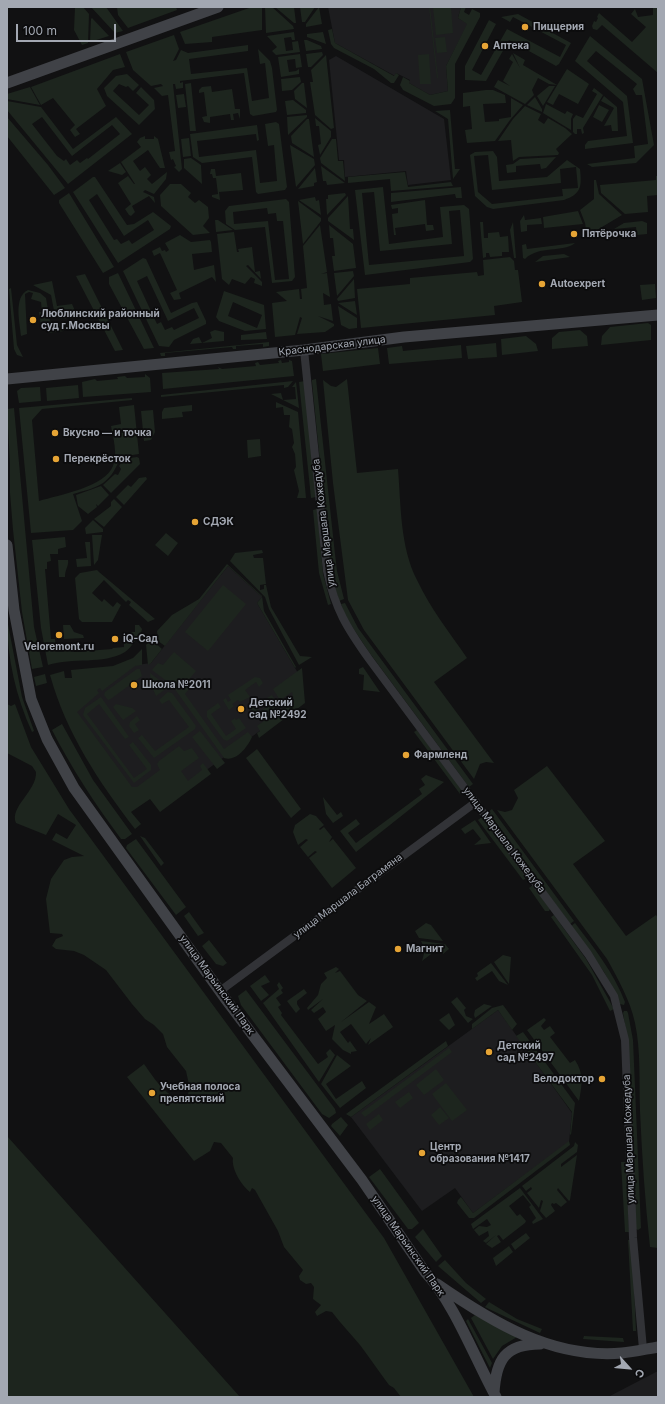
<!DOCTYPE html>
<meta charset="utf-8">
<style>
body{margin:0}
#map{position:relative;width:665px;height:1404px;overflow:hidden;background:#111112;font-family:Inter,sans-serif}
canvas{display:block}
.frame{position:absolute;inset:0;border:8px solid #a3a8b2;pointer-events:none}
.north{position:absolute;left:609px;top:1348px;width:40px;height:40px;-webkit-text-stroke:3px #0c0c0d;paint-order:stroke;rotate:117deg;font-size:11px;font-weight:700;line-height:16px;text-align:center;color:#a3a8b2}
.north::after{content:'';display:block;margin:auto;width:14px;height:18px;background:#a3a8b2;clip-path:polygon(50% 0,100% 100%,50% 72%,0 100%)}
.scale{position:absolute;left:16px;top:24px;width:100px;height:18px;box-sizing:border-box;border:2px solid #a3a8b2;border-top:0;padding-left:5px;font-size:12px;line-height:14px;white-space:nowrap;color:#a3a8b2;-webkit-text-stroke:3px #0c0c0d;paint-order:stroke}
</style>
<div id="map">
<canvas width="665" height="1404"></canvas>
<div class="frame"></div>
<div class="north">С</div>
<div class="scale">100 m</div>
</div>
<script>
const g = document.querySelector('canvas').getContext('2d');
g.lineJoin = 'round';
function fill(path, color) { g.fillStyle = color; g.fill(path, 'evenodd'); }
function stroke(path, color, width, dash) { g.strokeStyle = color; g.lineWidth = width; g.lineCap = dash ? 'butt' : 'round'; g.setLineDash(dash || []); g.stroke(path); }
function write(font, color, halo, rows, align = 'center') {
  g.font = font + ' Inter,sans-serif'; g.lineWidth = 3.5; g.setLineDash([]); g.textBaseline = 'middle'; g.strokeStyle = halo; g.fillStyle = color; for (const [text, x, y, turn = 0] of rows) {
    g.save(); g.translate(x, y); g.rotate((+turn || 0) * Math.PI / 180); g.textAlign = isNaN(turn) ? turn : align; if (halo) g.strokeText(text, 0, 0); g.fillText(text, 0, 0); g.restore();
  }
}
fill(new Path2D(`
 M328 7H461L458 18 468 24 446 66 448 91 430 95 409 83 410 80 396 73 395 76 335 43Z
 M336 56 444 119 451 180 408 185 406 171 345 177 344 160H339L329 60Z
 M228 566 262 597 257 603 298 673 295 705 182 788 124 803 68 706 84 672 151 663Z
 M498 1010 572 1113 569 1142 473 1213 455 1188 422 1211 351 1117Z
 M658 1371V1397H608Z`), '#1d1d1f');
fill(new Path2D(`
 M75 7H83L89 14 88 43 82 45 74 30Z
 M91 7H106L123 31 115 33Z
 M117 7H176L177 10 128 28 118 15Z
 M252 7H262V30L212 37V42L185 44 180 32Z
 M265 7H272L293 26 294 29 266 33Z
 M275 7H294L296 23H294Z
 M300 7H315L305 22H302Z
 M319 7 322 24 306 27V24Z
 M429 7H430L438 78H437Z
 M433 7H451L453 33 436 35Z
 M461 7H466L464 12 469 15 472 9 480 13V17L455 64V98L451 104 434 106 403 90 400 85 403 77 410 81 409 83 430 95 448 91 446 66 467 24 458 18Z
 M653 7H658V73L602 25 597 30 593 29 592 26 594 21 596 22 598 18 597 17 599 13 632 42 646 27 631 14 635 9 638 17 653 15Z
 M518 14 571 43 559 64 556 66 509 40 486 81 465 80V66L489 20 496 24 472 70 481 75 507 29 560 57 566 45 513 17 510 22 501 17Z
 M92 18 109 36 90 42 91 19Z
 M332 29 335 43 394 76 396 73 399 75 394 83H391L374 69 334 48 331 44 328 30Z
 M294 32 295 40H292L291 37 284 38 286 51 293 50 292 42 298 41 300 52 276 55 272 51 277 47 267 36Z
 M323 32 326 44 307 37V34Z
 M174 35 179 49 173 61 176 60 181 50 188 53 248 45V51L189 59 191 74 247 68 252 101 269 98 265 63 260 64 258 49 270 61 272 68 277 110 276 112 253 116 250 114 244 73 180 81V83L183 82V88L176 89 175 84H173L182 169 179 172 174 167 176 166 173 159 171 160 169 152 175 151 168 95 162 96 154 88 163 86 161 84 151 86 133 70 126 52Z
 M590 36 642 79 654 145 636 163 592 167 587 164 635 158 634 146 648 144 642 95H636L633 89 637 84 596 51 587 61 627 96 633 143 585 149V145L588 141 627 136 623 102 575 61Z
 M445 37 447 52 437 53 435 38Z
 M304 40H307L321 46 322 49 306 51Z
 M322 52 323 55 311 67H308L306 54Z
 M513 53 525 60 523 65 557 85 549 84 538 78 532 90 534 95 525 104 494 87 498 80 510 86 503 81 513 62 509 59 512 54 520 68Z
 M120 54 125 67 113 70 97 89 106 106 76 129 80 134 75 137 70 130 75 125 53 98 41 105 31 87Z
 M300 54 302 67 296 68 295 59 287 60 289 72 296 71 299 69V74L281 77 278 57Z
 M429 54 431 84H420L418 55Z
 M326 55 334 128 331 129 315 115 310 82H313L311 70Z
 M567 69 589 84 578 104 559 94 553 105 547 102Z
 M127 74 139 85 133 91 128 86 126 87 119 84 113 91 139 115 149 105 136 93 141 87 154 100 155 109 139 125 107 96 104 88 116 76Z
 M300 77 301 82 292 90 282 91 281 79Z
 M191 83 196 131H190L185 84Z
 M302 83H304L307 108 295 99 294 91Z
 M211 86 212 92 232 89 235 109H240V119L238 113 233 114 234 120H231L230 114 210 117V123L204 122 202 117 207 116 204 92 199 93V90L202 87Z
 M549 86H555L543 106 537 96Z
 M30 87 40 105 7 99V94Z
 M594 88 603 95 583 128 584 133 582 134 581 129H577V134H575L573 132V119L576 115 583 118 597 94 592 91Z
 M486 90H493L505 95 506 103 483 104 485 122 499 121V119L511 117V98L523 105 510 120 495 141 467 143 465 130 472 129 470 106 463 107V93Z
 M184 94 186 107 178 108 176 95Z
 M604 96 617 107 618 131H612L611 125 604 126 614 108 601 101Z
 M535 97 542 109V112L527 105Z
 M293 100 306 110V113L287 115 285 101Z
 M7 101 41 107 73 149 116 117 132 134 68 184 7 110ZM42 117 72 156 112 125 120 134 88 159 87 158 80 163 77 160 70 165 66 159 64 161 57 156 32 124Z
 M546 104 565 114 567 111 573 114 571 119V130L543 113Z
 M599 105 609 110 602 122 593 117Z
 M525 106 541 114 538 120 544 124 548 118 565 128 572 134 556 149 559 153 558 155 519 157 513 161 511 140 498 141 513 119Z
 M450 110 455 169H460L453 179 448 119 435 111Z
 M307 115V117L288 135 287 117Z
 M7 117 48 165 65 188 54 195 7 136Z
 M315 118 331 131V137L320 155 318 145 321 144 319 126H316Z
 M307 119H309L314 157 292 143 291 136Z
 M276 122 279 124 287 187 285 190 258 194 256 192 252 157 202 163 193 157 190 134 257 125 259 140 257 141 256 134 197 141 199 157 256 150 260 183 277 181 274 145 268 146 265 124Z
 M145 136V139H154V136L158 139 165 168H160L148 150 133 161 140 171 145 167 151 175 147 179 152 184 167 172 166 179 154 194 145 190 143 192 154 197 155 203 149 196 132 206 135 212 131 216 129 215 125 209 131 204 118 183 128 176 134 184H135L121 162 141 147 137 142 140 138Z
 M189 138 191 156 183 157 181 139Z
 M332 139H336L338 161H343L345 181 321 163 320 158Z
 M290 145 314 159 315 165 296 187Z
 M493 151 497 157 499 181 547 177 567 160 580 169C582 187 581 194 564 200L493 209 487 207 475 196 470 155 475 152ZM488 155 492 190 561 183 560 169 576 167 578 188 562 189 563 196 492 204 478 192 474 156Z
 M556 157 546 168 541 169 540 164 516 166V172L507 173 506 165 513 164 520 159Z
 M191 158 201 165 202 184 184 168V159Z
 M120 163 126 172 122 175 108 171Z
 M321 166 345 183 327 185 326 181H323Z
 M315 168 317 182 314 183V186L298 189Z
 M211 169H215L216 176 241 173 243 190 219 192 220 200 212 197V195L218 194 216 178H213L212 174H210Z
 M405 172 408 187 451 182 453 186 391 191 390 179 348 183V177Z
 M656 176H658V195L647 196 648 212 625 214 601 193 600 185 656 180Z
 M93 177H95L127 225 134 224 153 212 171 226 170 229 118 263 73 192ZM97 194 124 236 148 220 154 230 132 244 129 240 121 244 117 239 114 240 89 200Z
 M594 180H596L599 194 622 215 587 236 585 223 580 210 594 199Z
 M170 184H181L191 193 188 197 195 203 199 200 208 207 209 218 203 226 210 233 193 235 161 206 160 195Z
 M383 187 389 244 443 237 440 207 464 205 469 209 473 259 470 262 365 275 355 190ZM374 192 380 251 452 244 449 211 460 210 464 256 369 265 362 193Z
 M461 187 462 198H456L455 194 391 202V193Z
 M69 193 114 267 103 273 59 203V200Z
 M345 193 346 195 327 215 326 199H328V195Z
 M348 196 350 229H353L354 240 328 221V218Z
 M315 197 316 201 319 200 321 215 299 200Z
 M286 199 289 202 295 277 292 281 272 283 265 227 235 230 226 224 225 211 229 206ZM267 208 268 214 276 213 277 221H283L289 279 275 280 268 221 234 224 233 212Z
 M425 200 427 225H433L434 230 426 231 425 224 395 228 396 235H394L392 214 398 213V208L392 209 391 205Z
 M298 201 321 218V221L303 244Z
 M578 211 583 224 544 228 543 217Z
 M524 215 525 220 541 218 542 224 527 225V231L521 232 520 221Z
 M215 220H218L233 230 216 232Z
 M642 221 647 223V234L637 235 636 227 614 229 624 223Z
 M480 222H483L484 238H488V233L499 232 500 237 508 236 509 252H502V256L490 257 489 253H486V257L483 258Z
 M513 222 516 258H514L510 230Z
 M320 225 327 272 321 274 327 273 330 297 323 293 324 305 331 304 333 321 318 316 334 324V326L325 332 297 334 302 318 300 317 295 335 275 337 272 303 287 301 276 292 299 289 300 299H302L301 289 307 288 303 246Z
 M329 225 353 244 356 268 334 271 332 256H335L333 238H330Z
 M234 232 237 252H239L238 249 252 247 255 272 260 271 261 279 248 265 246 266 262 282V286L254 283 255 279 251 277 245 284 232 279 229 285 222 279 217 234Z
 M180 235 191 242 210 240 211 242 212 252 192 254 194 270 214 265 216 282 212 277 179 293 181 299 174 300 170 293 177 290 160 253 154 256 152 251 160 247 162 251 165 250 166 252 169 250 165 243Z
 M575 243C563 253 539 245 525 259L523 258 522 245 526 244 527 249Z
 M564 254 570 257 535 262 543 256Z
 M510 257 514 261 515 270H518L522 302 494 306 495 315 361 328 357 289 410 284V278L477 272 478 276 484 275 483 260Z
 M143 258 146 259 171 313 192 303 197 302 206 321V324L174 340 169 347 159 346 123 271ZM147 276 168 321 194 308 199 318 174 330 172 327 165 330 161 322 157 324 137 281Z
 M353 271 354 276 337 296 334 273Z
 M118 273 154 348 144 349 109 284V277Z
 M85 274 123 350 115 351 76 276Z
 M354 279 355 298 338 301 337 299Z
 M52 281 57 306 72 304 77 315 75 318 60 319 55 316 51 295 33 285Z
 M655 284 656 298 642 300 640 285Z
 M11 288 17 345 23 357 17 355 14 349 9 289Z
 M28 290 40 293 46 298 50 321 55 324 79 322 81 326 78 328H63L64 331 48 333 41 326 39 312H42L41 302 31 299 33 293 29 292 25 294 27 334 21 336C20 323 13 297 28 290Z
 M224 291 264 305 266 329 245 331 219 321 216 317ZM233 302 262 315 257 328 228 316Z
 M355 301 357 315 338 303Z
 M338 306 357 318V328L349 329 341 325Z
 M648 323 651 325V340L601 345 602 336 610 327Z
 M215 330 224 332V341L190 344 193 339 199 337 202 343 212 338 210 332Z
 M580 330 587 336 588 346 552 349V338L559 332Z
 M266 332 267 339 241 340V335Z
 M526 336 536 344 538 351 502 355 501 339Z
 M269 342V346L263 347V344L236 346V349H233L232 347 165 353V356H161L160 353Z
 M496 343 497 357 468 359 466 346Z
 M461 345 462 358 389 364 387 348 402 346 403 351Z
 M378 348 380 364 323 371 321 354Z
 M281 360 282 363 289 362V360L292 361 294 376 163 389 162 373 219 369 218 367 222 369 256 366 255 363 258 362 260 365 279 363 278 361Z
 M145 374 150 378 151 392 83 397 82 382 95 379 97 381 118 379 117 377 125 376 127 378 145 377Z
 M316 379 335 554 337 571 344 599 339 601 333 582 328 542 312 382V380Z
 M347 379 357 473 398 469C401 505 400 547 417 580 430 608 450 633 467 658L434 682 494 763 486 762 480 764 474 779 364 630 348 600 333 483 323 380 331 386 336 387Z
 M293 381 288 387 284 388V385L161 397V395Z
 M305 381 316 497 311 498 299 382Z
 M296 382 299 408 271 394 281 393 283 400 296 399 295 387H292Z
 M78 385 79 398 47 401 46 388Z
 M40 387 41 401 19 403 17 391 21 388Z
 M132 398V400L42 409 32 420 39 501C59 495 105 487 113 466 118 455 113 437 111 426L121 424 119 407 134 405 139 454C110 457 123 468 103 483 94 489 83 491 73 494L82 521 73 530 31 533 19 408Z
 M276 402 298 412 306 498H297L299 491 294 470 296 467 295 454 292 447 294 443 292 429 289 427 290 415H284L283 407 276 408Z
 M192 405V411L182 412 183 417 162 419V412L164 408Z
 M14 408 34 627 43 667 32 669 22 612 13 530 10 493V464L7 409Z
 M153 410 155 432 151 440 144 441 141 411Z
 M260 439 261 456 248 458 247 440Z
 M137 457 139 458 140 464 111 493 103 485 115 474 118 475 121 469 119 466 124 459Z
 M146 477 147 479 124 505 116 497 128 485 131 487 139 478Z
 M101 486 109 495 98 506 96 504 97 507 88 514 78 506 76 495Z
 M114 499 122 507 104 527 94 519 111 506V502Z
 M317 509 323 574 331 604 328 605 319 573 313 510Z
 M93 520 103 529V532L86 534 85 528Z
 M166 533 178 543 168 556 155 545Z
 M92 535H102L98 560 94 565Z
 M65 537 66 547 58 549V554H50L51 561 47 562V569H45L51 639H55L56 647H65V651L74 650V652L112 649 113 648 124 647V641H132L131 632H135V625H139L142 629 141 633C137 638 131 648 125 652 103 665 73 657 48 665L41 628 32 540Z
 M85 542H90L91 566 77 567 76 559 87 558Z
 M262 550 263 553 253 555 254 558H263L266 584 260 585V590L264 589V585H266L271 607 300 656 312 657 299 665 269 609 265 597 230 561 235 553Z
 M58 560H68C69 566 65 569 65 577H59Z
 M227 564 262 596 264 611 296 667 295 668 257 603 262 597 228 566 165 646 158 641 157 631 172 615 199 599Z
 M97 570 99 572 155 619 148 622 129 605 131 602 128 600 126 602 104 580 92 593 102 602 104 599 113 607 117 602 121 605 112 622H82L79 619 75 578 80 573Z
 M223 585 246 604 208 651 185 632Z
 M345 603 358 628 473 784 469 787 369 652 345 616 341 604Z
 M7 619 22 697 34 731 32 732C16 697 7 658 7 619Z
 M63 625H70L74 632 83 635 84 638 64 639Z
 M151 639 162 649 151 663 148 665 146 645Z
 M142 649V665L135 666 102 691 100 688 97 690 99 693 77 712 132 787H137L160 770 157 764 159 761 179 746 184 751 192 748 199 758 181 771 188 781 202 770 200 766 203 763 211 774 160 812 150 799 131 812 141 824 135 829C99 782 66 733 50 675L64 671 65 678H72L71 670 113 666 133 658Z
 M174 652 196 671 185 684 189 689 185 694 224 749 248 732 252 737C248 746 237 762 224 758L172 685 152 670 158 663 163 665Z
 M363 667 380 692 363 690 364 675 359 674V669Z
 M302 668 305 703 259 738 257 733 260 731 257 726 294 700 292 692 283 698 285 703 283 705 273 689Z
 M137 669H140L142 676 112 698 108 700 104 695 105 692Z
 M150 673 168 687 156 696 151 685Z
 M45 674 47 683 36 686 34 677Z
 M255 677 260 678 263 683 259 687 256 682 245 690 250 697 240 702 238 700 232 704 234 706 229 710 223 700 226 698 228 702 231 700 228 695Z
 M168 692 172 693 196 726 195 729 154 758 138 738 142 735 155 751 189 727 169 700 162 704 159 700Z
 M272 695 276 701 275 708 258 719 250 707 254 704 260 712 271 704 267 698Z
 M101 697 129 737 125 739 99 704 87 714 134 778 147 769 129 745 133 742 151 765V770L134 783 83 715 85 708Z
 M218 703 221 707 211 714 226 736 236 729 231 721 235 718 236 720 239 718 246 728 227 741 223 739 207 717V711Z
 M7 704 11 706 15 704 31 747 69 809 384 1238 474 1397H401L394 1388 389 1385C379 1372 370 1358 360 1345 350 1333 341 1324 332 1312L326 1311 317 1316 315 1312 321 1305 313 1299 314 1287 311 1283 306 1284 300 1280 299 1276 303 1270 284 1247 278 1231 255 1190 252 1188 250 1192C242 1186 231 1169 233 1158L221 1143 214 1142 210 1151 194 1161 127 1077 144 1064C155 1079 164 1095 182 1100L186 1098 190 1089 186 1071 167 1047 163 1034 154 1025 145 1019 132 1004 106 970 84 955 74 951 56 949 52 946 56 939 63 936 62 934 50 933 46 899 51 879 64 860 72 857 84 856 52 840 56 833 67 839 76 825 58 814 46 835 16 823C9 807 37 791 36 772L32 766 7 753Z
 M116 704 132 708 136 711 123 720 113 707Z
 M137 716 140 720 135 724 139 730 134 733 129 726 130 722Z
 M62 724 93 780 132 834 125 839H121C95 804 72 769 52 730Z
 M417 730 463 791 460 794 414 732Z
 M200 731 225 763 217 769 192 737Z
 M257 749 301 809 291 818 246 758Z
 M547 766 605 841 573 864 626 936 656 915 658 918V1248L650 1247C645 1202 642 1156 640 1111 639 1082 641 1051 635 1023 630 1000 618 979 607 959L497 810 505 812 512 810 518 798 514 790Z
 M426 775 444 782 356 852 340 831 356 819 360 824 348 833 356 843 422 794 419 789 425 785 421 779Z
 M323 797 337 815 341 812 343 816 333 823 326 814Z
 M492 809 574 921 570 924 488 812Z
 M310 814 316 816 324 825 319 829 320 830 324 827 332 837 329 842 333 839 356 868 332 888 309 858 317 852 315 851 308 857 300 847 308 840 306 839 298 845 293 832 295 825Z
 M482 817 526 876 525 879 523 880 478 820Z
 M475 820 491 843 474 845 481 839 473 829 465 834 461 829Z
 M140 836 145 838 164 863 161 866Z
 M136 839 186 907 176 915 126 848 127 845Z
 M533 885 550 909 549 911H545L529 888Z
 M189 912 204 933 198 936 184 916Z
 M554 915 586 959 614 1009 610 1011 592 975 551 917Z
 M426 923 431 925 443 941 419 938 415 931Z
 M575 923C594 948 614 973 625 1002L624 1005 620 1004 604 972 571 926Z
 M209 940 227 963 223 966 216 964 202 946Z
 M421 941 445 944 449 949 443 954 439 948 422 961 425 950Z
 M503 955 511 957 509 984 494 962Z
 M491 963 508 985 499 981 492 971 477 981 475 978 478 976 477 973Z
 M336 967 339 969 335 973 340 971 358 995 367 1001 341 1022 369 1002 376 1007 369 1024 384 1014 393 1027 368 1045 371 1038 366 1044 351 1024 340 1032 348 1043 350 1041 357 1051 351 1052V1054L343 1050 332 1039 335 1025 326 1031 318 1019 326 1012 323 1007 314 1013 311 1010 323 999 308 1010 307 1008 318 995 321 984 327 978 324 973Z
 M265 975 270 982 261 986 269 995 261 1001 250 986Z
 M279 982 283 988 281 990 283 993 276 998 281 1005 278 1007 282 1013 281 1015 318 1064 328 1057 326 1053 330 1049 335 1055 319 1082 263 1003 279 989 277 985Z
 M304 989 307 993 297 1001V1004L300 1009 296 1013 287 1001Z
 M246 990 335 1109 336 1113 329 1118 322 1114 241 1005 238 996Z
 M457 997 466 1008 464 1010 466 1016 473 1019 468 1023 451 1002Z
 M484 1004 492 1006 475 1018 474 1015 475 1010Z
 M503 1005 517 1024 512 1030 498 1010 472 1029V1024L492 1008Z
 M624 1011H627L628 1013 633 1040 641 1228 638 1230 636 1229 626 1031 623 1013Z
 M449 1013 455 1025 449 1030 439 1020Z
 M544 1018 546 1020 541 1026 544 1030 550 1026 555 1033 550 1037 570 1063 575 1060C584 1073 582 1086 579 1101L527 1030Z
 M523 1032 575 1103 571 1135 570 1134 572 1112 516 1036Z
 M446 1041 448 1046 351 1117 346 1114Z
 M449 1048 452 1052 365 1117 361 1113Z
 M337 1055 351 1066 326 1084 336 1099 362 1081 366 1088 340 1108 321 1084Z
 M436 1069 444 1080 424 1095 416 1085Z
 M446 1083 467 1110 452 1121 432 1094Z
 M409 1092 413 1098 400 1108 395 1102Z
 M440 1107 449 1118 439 1125 431 1115Z
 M379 1114 383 1120 370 1130 366 1124Z
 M341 1117 348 1125 340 1136 331 1126 332 1124Z
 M7 1136 240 1397H7Z
 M569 1141 570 1145 474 1218H469L457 1203 458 1200 461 1197 473 1213Z
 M575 1142 578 1145 577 1152 561 1164V1167L577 1155 570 1200 569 1201 558 1188 557 1190 567 1202 561 1207 556 1203 554 1204 552 1203 551 1205 555 1211 546 1218 540 1211 543 1201 541 1200 539 1208 527 1193 532 1189 531 1187 526 1191 522 1186 574 1146Z
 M621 1162H626L629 1232H625Z
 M380 1169 419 1223 412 1229H408L369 1177Z
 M520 1188 543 1219 533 1224 532 1222 536 1218 529 1207 531 1205 523 1195 509 1206 517 1216 520 1214 526 1221 525 1223 503 1240 499 1235 497 1236 501 1242 492 1248 486 1244 496 1235 486 1243 483 1241 489 1236 488 1231 479 1236 474 1230 479 1226 487 1227 491 1225 487 1219 473 1229 471 1224Z
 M423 1229 442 1256 436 1262 415 1237Z
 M526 1233 530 1238 515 1250 511 1244Z
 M628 1240H632L636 1331H633Z
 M509 1246 513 1252 496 1266 493 1258Z
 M445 1260 466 1283 486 1299 481 1303 438 1266Z
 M489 1302 517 1319 542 1329 540 1333 491 1310 485 1307Z
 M475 1315 517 1337 502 1346 493 1359 471 1318Z
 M468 1319 492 1363 490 1368 466 1321Z
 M584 1336 623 1338 624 1342 583 1339Z`), '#1d251e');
stroke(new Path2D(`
 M304 350 327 571C335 609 347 628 369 659L588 954 614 996 625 1040 633 1238 643 1349
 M220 991 476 802`), '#323337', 8);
stroke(new Path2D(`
 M7 83 218 7
 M7 379 304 350 404 337 658 315
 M7 545 14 610 31 699 47 739 74 788 227 1001 362 1180 425 1272C454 1302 475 1359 496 1397
 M437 1284C492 1322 552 1359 622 1353 634 1352 646 1349 658 1347
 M494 1393C496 1360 505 1344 540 1344`), '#404247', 11);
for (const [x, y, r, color] of [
 [525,27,4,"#e6a435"],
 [485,46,4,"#e6a435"],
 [574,234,4,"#e6a435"],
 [542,284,4,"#e6a435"],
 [33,320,4,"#e6a435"],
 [55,433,4,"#e6a435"],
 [56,459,4,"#e6a435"],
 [195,522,4,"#e6a435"],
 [59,635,4,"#e6a435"],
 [115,639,4,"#e6a435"],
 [134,685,4,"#e6a435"],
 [241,709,4,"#e6a435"],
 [406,755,4,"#e6a435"],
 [398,949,4,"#e6a435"],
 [489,1052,4,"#e6a435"],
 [602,1079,4,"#e6a435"],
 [152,1093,4,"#e6a435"],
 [422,1153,4,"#e6a435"]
]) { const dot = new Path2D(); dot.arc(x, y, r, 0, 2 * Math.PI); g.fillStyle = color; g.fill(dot); stroke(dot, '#0c0c0d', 1.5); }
write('bold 10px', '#a3a8b2', '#0c0c0d', [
 ["Пиццерия",533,27],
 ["Аптека",493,46],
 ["Пятёрочка",582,234],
 ["Autoexpert",550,284],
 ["Люблинский районный",41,314],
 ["суд г.Москвы",41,326],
 ["Вкусно — и точка",63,433],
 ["Перекрёсток",64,459],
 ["СДЭК",203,522],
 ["iQ-Сад",123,639],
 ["Veloremont.ru",59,647,"center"],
 ["Школа №2011",142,685],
 ["Детский",249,703],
 ["сад №2492",249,715],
 ["Фармленд",414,755],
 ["Магнит",406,949],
 ["Детский",497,1046],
 ["сад №2497",497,1058],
 ["Велодоктор",594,1079,"right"],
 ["Учебная полоса",160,1087],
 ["препятствий",160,1099],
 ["Центр",430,1147],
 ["образования №1417",430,1159]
], 'left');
write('10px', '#a3a8b2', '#0c0c0d', [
 ["Краснодарская улица",332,346,-7],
 ["улица Маршала Кожедуба",324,523,-97],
 ["улица Маршала Кожедуба",504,840,53],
 ["улица Маршала Баграмяна",348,896,-37],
 ["улица Марьинский Парк",217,985,54],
 ["улица Маршала Кожедуба",629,1139,-92],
 ["улица Марьинский Парк",408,1246,55]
]);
</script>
